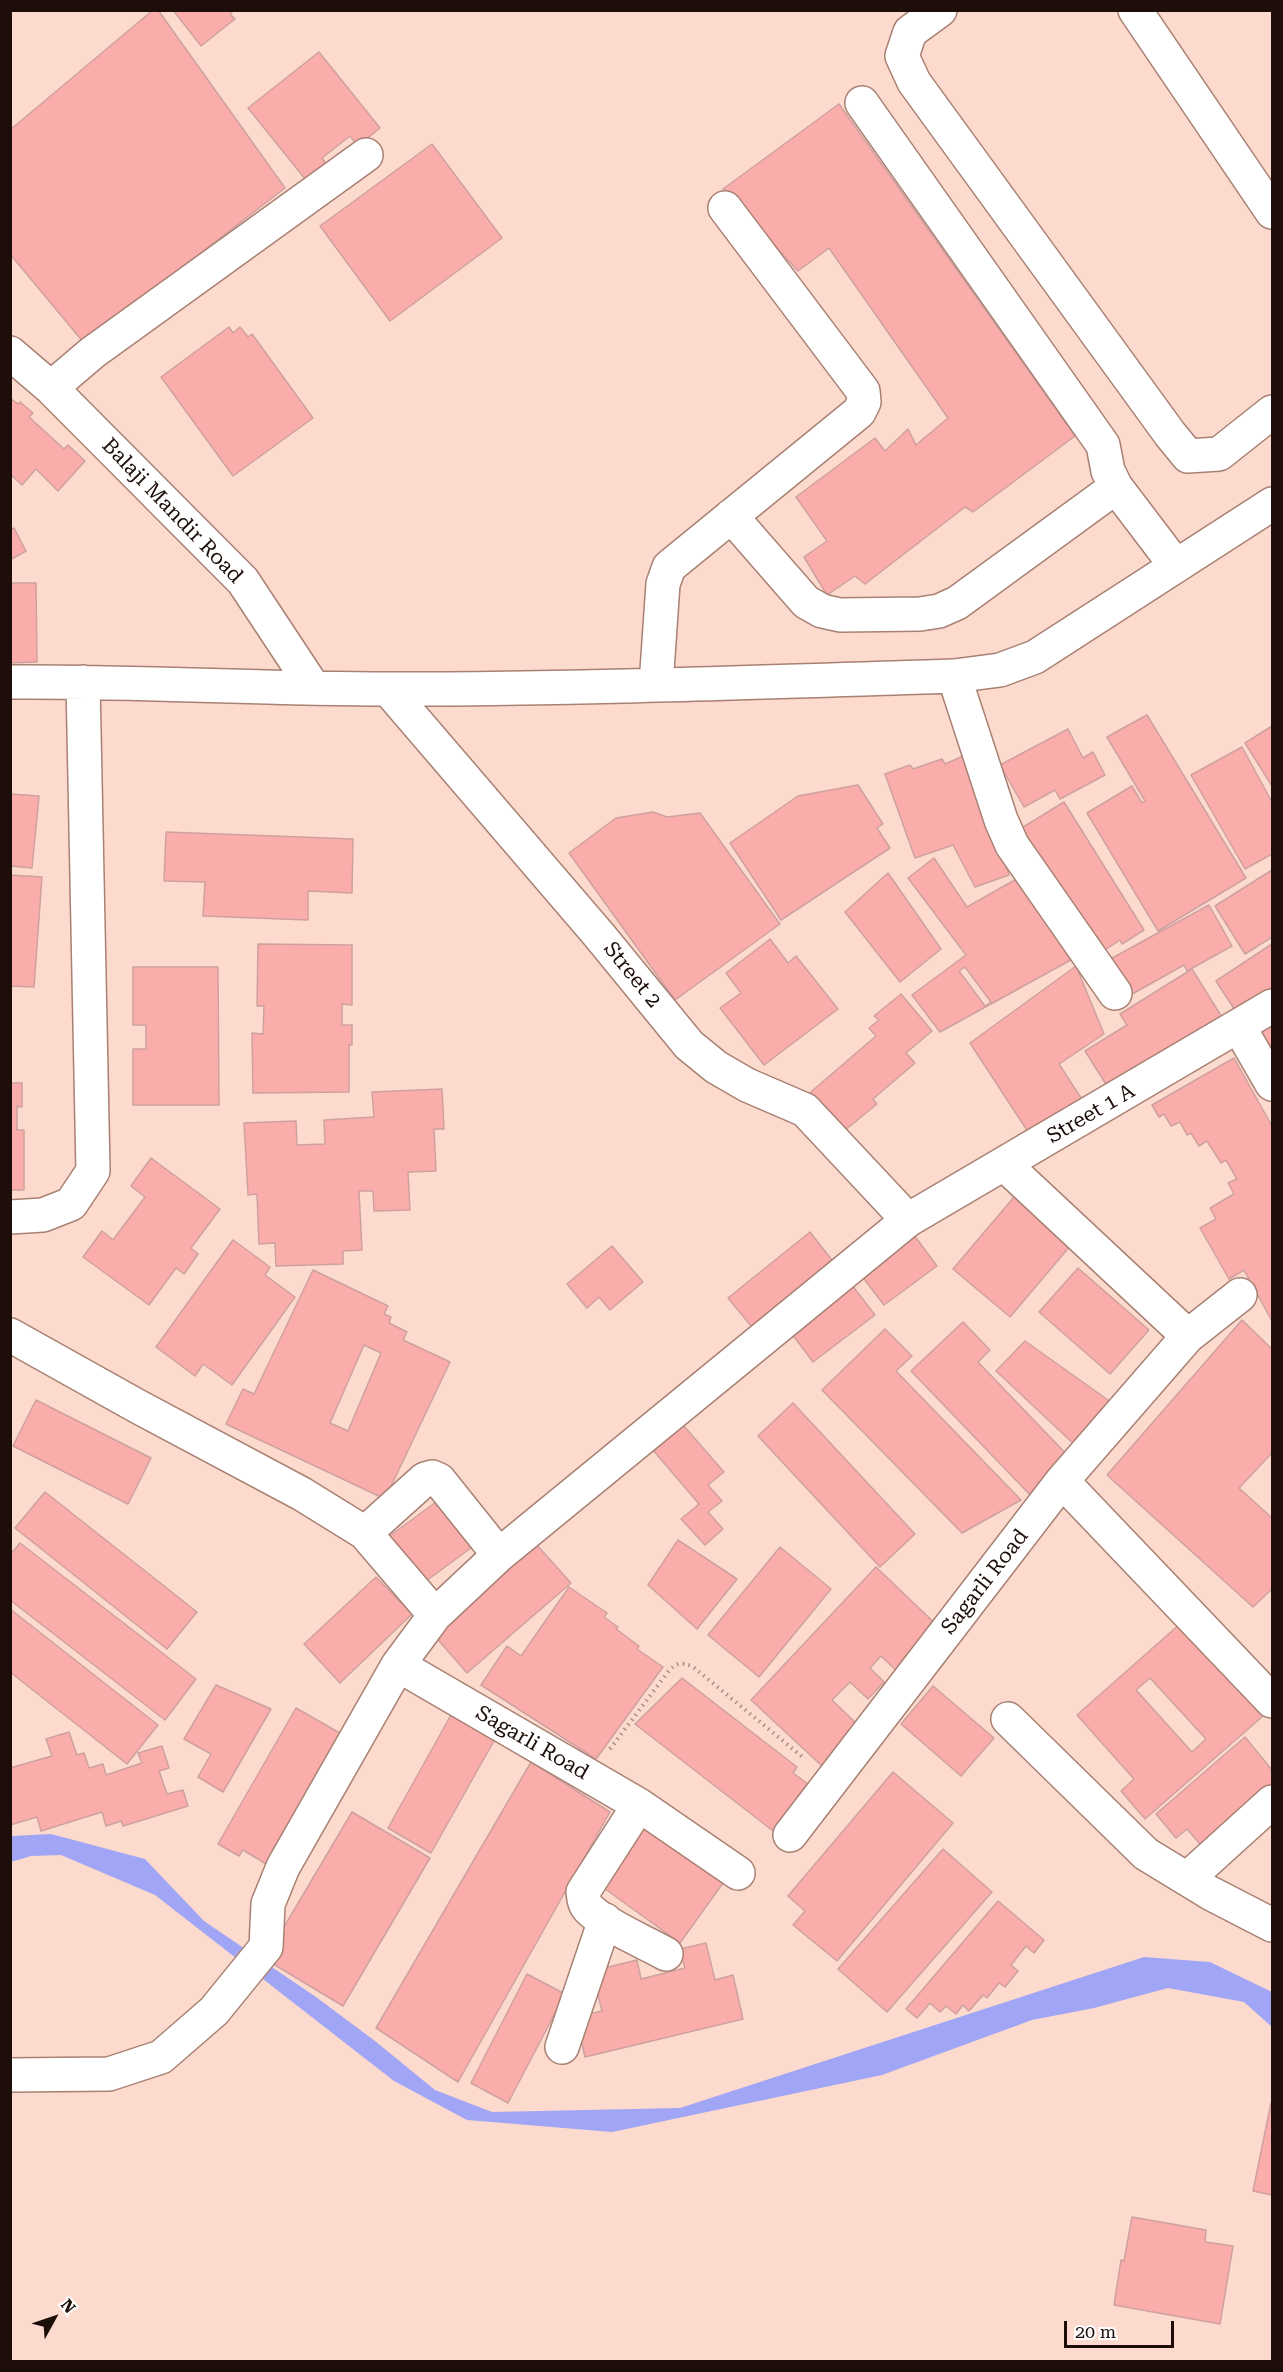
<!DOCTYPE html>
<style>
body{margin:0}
#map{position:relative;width:1283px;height:2372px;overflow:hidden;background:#fddace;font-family:"Roboto Serif",serif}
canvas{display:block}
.frame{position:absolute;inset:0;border:12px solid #1d0e09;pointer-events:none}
.north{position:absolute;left:24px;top:2288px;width:60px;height:60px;-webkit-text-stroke:4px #fff;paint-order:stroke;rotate:50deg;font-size:16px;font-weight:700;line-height:24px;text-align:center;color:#1d0e09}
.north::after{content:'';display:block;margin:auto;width:21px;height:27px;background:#1d0e09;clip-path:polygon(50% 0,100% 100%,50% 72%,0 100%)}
.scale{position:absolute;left:1064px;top:2321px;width:110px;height:27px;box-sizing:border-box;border:3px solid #1d0e09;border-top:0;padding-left:8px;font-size:18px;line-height:21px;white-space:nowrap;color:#1d0e09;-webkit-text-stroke:4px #fff;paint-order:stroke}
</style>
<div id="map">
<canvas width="1283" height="2372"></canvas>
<div class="frame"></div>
<div class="north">N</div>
<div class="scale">20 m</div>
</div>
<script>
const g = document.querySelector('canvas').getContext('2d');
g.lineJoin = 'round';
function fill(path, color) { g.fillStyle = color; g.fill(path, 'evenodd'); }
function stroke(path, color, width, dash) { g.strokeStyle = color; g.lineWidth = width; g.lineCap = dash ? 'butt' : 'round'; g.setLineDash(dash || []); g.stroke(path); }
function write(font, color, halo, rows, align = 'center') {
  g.font = font + ' "Roboto Serif",serif'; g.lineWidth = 5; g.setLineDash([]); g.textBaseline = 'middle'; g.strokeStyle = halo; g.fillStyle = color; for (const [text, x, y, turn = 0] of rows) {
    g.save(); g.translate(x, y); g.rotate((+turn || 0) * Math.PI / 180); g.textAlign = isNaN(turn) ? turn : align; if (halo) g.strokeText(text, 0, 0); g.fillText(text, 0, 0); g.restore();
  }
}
fill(new Path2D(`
 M51 1834 145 1859 204 1921 316 1997 375 2041 435 2090 492 2112 680 2108 1144 1957 1210 1962 1272 1992V2027L1244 2002 1168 1988 1094 2008 1032 2020 882 2075 612 2132 467 2120 394 2081 155 1895 61 1855 31 1856 11 1862V1836Z`), '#a0a5f5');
const building = new Path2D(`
 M153 10H158L285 188 84 343 10 254V130Z
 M173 10H234L230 14 235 19 201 46Z
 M319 52 380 128 358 146 350 136 322 158 330 169 310 185 248 108Z
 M839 104 1075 436 973 512 965 507 865 584 855 576 827 595 804 557 827 541 796 497 875 438 885 451 908 429 916 445 948 418 829 248 798 271 723 189Z
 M432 144 502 238 390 321 320 226Z
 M229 327 233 333 240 327 248 337 252 334 313 418 233 476 161 377Z
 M10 398 18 404 20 402 33 413 29 417 64 449 68 445 85 461 58 491 36 469 22 485 10 474Z
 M14 528 26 551 10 560V530Z
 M10 583H36L37 662 10 663Z
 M1147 715 1246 878 1158 931 1087 813 1132 786 1142 803 1145 801 1107 737Z
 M1272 726V786L1245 743Z
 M1068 729 1083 758 1093 752 1105 775 1060 799 1055 790 1024 807 1000 765Z
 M1242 747 1272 802V854L1245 869 1191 775Z
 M968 754 1009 875 975 887 953 845 915 858 885 774 910 765 913 769 942 759 945 764Z
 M858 785 883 824 877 828 890 848 781 920 730 843 798 796Z
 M10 794 39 796 32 868 10 866Z
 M1064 802 1144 930 1122 944 1120 940 1099 954 1020 829Z
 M653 812 667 817 700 813 780 924 675 1000 569 853 616 818Z
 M166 832 353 839 352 893 308 891V920L203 916 205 882 164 881Z
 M934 858 967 907 1020 877 1078 956 940 1032 912 995 966 955 908 878ZM965 967 991 1002 985 1006 959 971Z
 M1272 870V937L1245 954 1215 906Z
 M888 873 941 949 900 982 845 912Z
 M10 875 42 877 34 987 10 986Z
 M1209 905 1232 946 1187 971 1184 965 1125 998 1105 962Z
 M770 939 788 963 796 956 838 1009 764 1065 720 1008 741 993 726 973Z
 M258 944 352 945V1005L342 1004V1025H352V1045H349V1092L253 1093 252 1033 263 1034 264 1006H257Z
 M1272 944V997L1240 1018 1216 981Z
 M1076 966 1104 1034 1059 1064 1087 1107 1034 1141 970 1043Z
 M133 967H218L219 1105H133V1049H146V1025H133Z
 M1192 969 1228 1027 1114 1097 1085 1051 1127 1025 1120 1014Z
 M901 994 932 1031 906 1053 915 1063 873 1099 877 1104 838 1136 805 1097 876 1036 869 1028 879 1020 874 1016Z
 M1272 1018V1069L1251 1029Z
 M1234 1058 1272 1126V1321L1244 1270 1229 1279 1200 1228 1216 1219 1210 1208 1234 1194 1228 1183 1237 1179 1226 1160 1221 1163 1207 1141 1199 1146 1191 1133 1187 1135 1180 1122 1171 1126 1164 1114 1159 1117 1152 1105Z
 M10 1083H22V1107L17 1106V1130H24V1190H10Z
 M442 1089 444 1129H434L436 1171 408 1172 410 1210 374 1211 373 1191H359L362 1250 343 1251V1264L276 1266 275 1243 259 1244 257 1194 248 1195 244 1123 296 1121 297 1145 325 1144 324 1120 374 1117 372 1092Z
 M151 1158 220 1209 191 1248 198 1254 184 1274 176 1268 149 1305 83 1257 102 1231 113 1240 145 1197 131 1186Z
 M1014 1197 1071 1245 1010 1317 953 1269Z
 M908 1227 937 1266 884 1305 855 1267Z
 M810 1232 842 1273 761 1338 728 1298Z
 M233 1240 270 1267 265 1275 295 1297 232 1385 203 1364 195 1376 156 1347Z
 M612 1246 643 1282 610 1310 599 1297 587 1308 567 1284Z
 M1078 1268 1149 1330 1110 1374 1039 1312Z
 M313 1270 388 1306 384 1314 391 1317 389 1323 407 1332 403 1340 450 1362 385 1499 226 1424 243 1389 254 1394ZM364 1345 381 1353 348 1431 330 1423Z
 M848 1280 875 1315 813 1362 786 1326Z
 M1242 1320 1272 1349V1453L1239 1488 1272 1518V1589L1253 1607 1107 1475Z
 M963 1322 990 1350 978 1362 1074 1462 1035 1500 911 1371Z
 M885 1329 912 1356 896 1371 1021 1500 962 1533 822 1390Z
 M1025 1341 1115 1405 1076 1446 996 1371Z
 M36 1400 151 1458 128 1504 13 1446Z
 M793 1403 915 1534 880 1567 758 1436Z
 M683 1425 724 1472 708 1485 722 1501 708 1512 723 1529 705 1545 681 1519 699 1504 653 1450Z
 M45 1492 197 1612 167 1649 15 1528Z
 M440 1499 475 1545 422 1584 387 1538Z
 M678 1540 737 1579 697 1629 648 1585Z
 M20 1543 196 1679 165 1720 10 1600V1555Z
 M536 1544 571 1583 467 1673 433 1634Z
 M780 1547 831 1589 759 1677 708 1635Z
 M876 1567 944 1632 902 1676 881 1656 870 1668 884 1682 868 1699 850 1682 832 1700 859 1726 822 1766 751 1700Z
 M376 1577 412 1614 340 1683 304 1644Z
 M569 1587 607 1613 604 1617 618 1627 616 1629 639 1646 637 1649 663 1667 596 1759 481 1685 507 1646 521 1656Z
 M10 1609 158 1725 127 1764 10 1672Z
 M1181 1623 1263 1716 1145 1819 1121 1791 1134 1779 1077 1715ZM1150 1678 1206 1739 1192 1752 1136 1690Z
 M682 1678 797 1767 793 1773 812 1787 777 1834 635 1724Z
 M216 1685 271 1709 223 1792 198 1777 211 1754 184 1739Z
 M933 1686 994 1738 961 1776 901 1724Z
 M296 1708 352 1740 276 1870 243 1850 239 1856 218 1844Z
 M451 1715 495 1739 431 1853 388 1828Z
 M69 1732 77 1755 84 1753 89 1768 103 1764 106 1775 142 1763 138 1753 162 1746 169 1768 159 1771 167 1794 183 1790 188 1806 123 1826 121 1821 106 1826 102 1812 41 1831 37 1817 10 1825V1768L52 1756 46 1739Z
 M1245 1737 1272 1770V1794L1206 1851 1187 1829 1176 1838 1156 1814Z
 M531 1762 610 1812 458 2082 376 2028Z
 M893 1772 953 1823 837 1961 793 1925 805 1911 788 1896Z
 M352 1812 430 1858 343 2006 265 1959Z
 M649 1819 728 1876 680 1943 601 1886Z
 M943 1849 992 1892 887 2012 838 1969Z
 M998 1901 1044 1940 1034 1953 1026 1946 1011 1965 1018 1971 1005 1987 999 1983 987 1998 983 1995 969 2011 963 2005 956 2014 946 2006 940 2012 930 2003 917 2018 906 2009Z
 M706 1943 715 1980 733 1975 743 2019 585 2057 576 2017 602 2011 592 1971 637 1960 641 1979 685 1968 680 1949Z
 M527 1974 565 1994 508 2103 471 2083Z
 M1271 2103H1272V2195L1253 2191Z
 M1132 2217 1206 2230 1205 2242 1233 2246 1220 2324 1114 2305 1121 2260 1124 2261Z`);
fill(building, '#fbadac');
stroke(building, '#cea1a0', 1.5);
const minor = new Path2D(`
 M940 10 910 32 902 56 914 82 1170 434 1188 456 1219 454 1272 412
 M1135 10 1272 212
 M862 103 1103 445 1108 471 1116 487 1176 566
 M10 353 51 388 243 581 313 687
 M51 388 92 353 366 155
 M731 516 806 602 822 611 840 615 920 614 939 611 957 603 1116 487
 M954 676 1001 820 1012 845 1115 993
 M10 682C137 681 263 689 390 689 578 689 766 682 954 676L1000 670 1035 657 1272 504
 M656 685 663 584 669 567 859 412 864 402 863 391 725 208
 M388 689 599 935 689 1045 716 1067 747 1085 805 1110 908 1220
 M1239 1027 1272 1084
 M1004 1164 1188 1336
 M10 1217 43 1215 71 1204 93 1171 83 682
 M10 1335 137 1406 302 1494 365 1533 435 1615
 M1062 1481 1272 1701
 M365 1533 425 1479 432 1477 439 1480 499 1555
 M398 1665 639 1805 583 1892C584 1899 584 1904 589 1909 606 1926 645 1942 666 1954
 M1008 1719 1146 1854 1210 1893 1272 1925
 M639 1805 738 1873
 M790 1835 1062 1481 1188 1336 1240 1295
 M1187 1879 1272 1802
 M562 2047 605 1920
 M10 2075 109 2074 161 2057 214 2011 266 1947 268 1904 283 1867 398 1665 435 1615 499 1555 908 1220 1272 1006`);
stroke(minor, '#a88173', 36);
stroke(new Path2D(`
 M610 1749 668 1672C676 1663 680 1662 692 1666L805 1759`), '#aa8f85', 4, [1.5, 4.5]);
stroke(minor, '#fff', 33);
write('21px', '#1d0e09', '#fff', [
 ["Balaji Mandir Road",172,511,46],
 ["Street 2",632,975,51],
 ["Street 1 A",1091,1114,-30],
 ["Sagarli Road",985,1582,-52],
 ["Sagarli Road",532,1743,30]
]);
</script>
